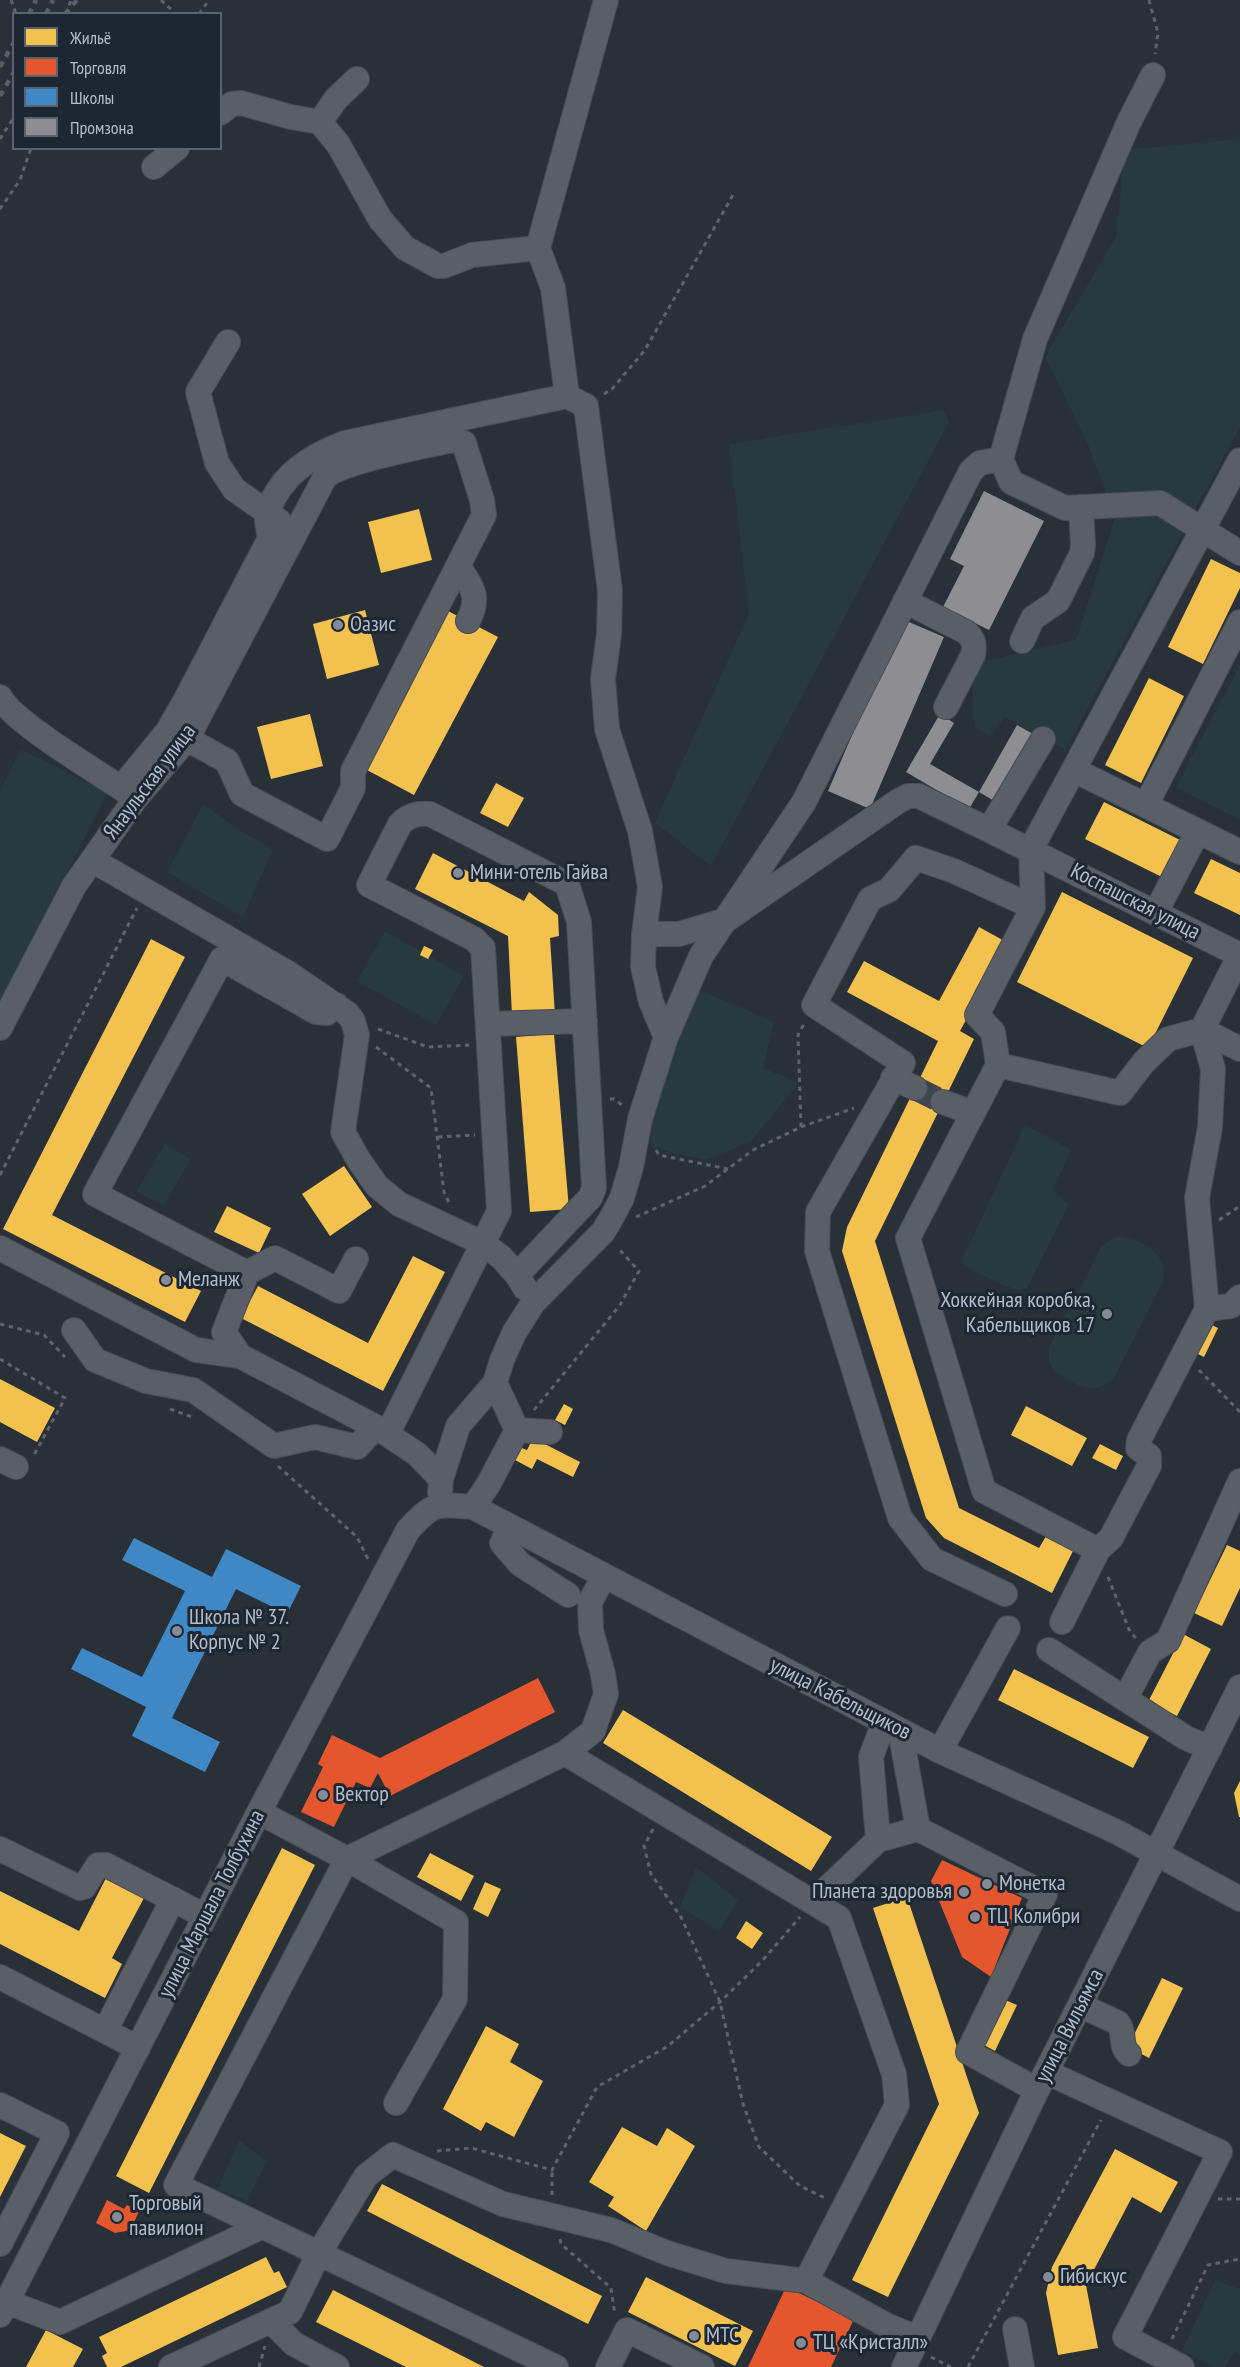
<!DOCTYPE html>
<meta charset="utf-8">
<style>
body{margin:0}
#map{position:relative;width:1240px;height:2367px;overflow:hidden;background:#2a3038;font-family:"PT Sans Narrow",sans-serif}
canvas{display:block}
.legend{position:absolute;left:12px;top:12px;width:210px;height:138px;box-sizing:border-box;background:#1d2633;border:2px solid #59626f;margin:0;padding:8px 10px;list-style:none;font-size:18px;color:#b4bcc9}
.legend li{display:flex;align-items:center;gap:12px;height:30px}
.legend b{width:30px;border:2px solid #59626f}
</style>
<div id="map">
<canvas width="1240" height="2367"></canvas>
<ul class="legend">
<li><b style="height:16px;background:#f2c14e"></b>Жильё</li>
<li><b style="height:16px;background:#e4572e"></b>Торговля</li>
<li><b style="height:16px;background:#3f88c5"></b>Школы</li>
<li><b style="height:16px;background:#8d8d92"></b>Промзона</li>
</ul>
</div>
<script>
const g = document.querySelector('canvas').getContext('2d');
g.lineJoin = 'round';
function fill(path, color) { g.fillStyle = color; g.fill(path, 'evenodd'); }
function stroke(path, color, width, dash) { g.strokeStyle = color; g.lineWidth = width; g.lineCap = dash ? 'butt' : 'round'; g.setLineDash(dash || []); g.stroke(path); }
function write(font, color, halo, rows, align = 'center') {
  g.font = font + ' "PT Sans Narrow",sans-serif'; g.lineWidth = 6; g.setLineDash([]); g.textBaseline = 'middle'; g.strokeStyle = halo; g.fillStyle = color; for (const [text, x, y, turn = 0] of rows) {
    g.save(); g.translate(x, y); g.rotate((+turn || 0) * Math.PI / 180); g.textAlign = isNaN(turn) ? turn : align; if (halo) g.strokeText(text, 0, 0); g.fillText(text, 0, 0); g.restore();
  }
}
fill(new Path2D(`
 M1240 139V427L1065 750 1005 717 990 736 974 727 972 664 1076 640 1115 517 1087 442 1045 357 1116 237 1125 150Z
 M944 410 949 422 711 866 655 823 749 613 729 444Z
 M1240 665V820L1176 787Z
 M21 749 108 793 0 1001V791Z
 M203 804 238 829 273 850 243 917 167 872Z
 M385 931 464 976 436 1025 357 981Z
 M695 988 774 1022 763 1068 799 1083 751 1141 706 1160 652 1148 649 1118Z
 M1025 1125 1071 1150 1053 1190 1069 1204 1027 1288 1018 1291 981 1275 961 1262Z
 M165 1144 191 1159 164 1205 136 1192Z
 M1123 1236C1148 1246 1164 1249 1164 1280L1113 1380C1087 1397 1077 1384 1053 1371L1049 1360V1348L1101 1247 1111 1239Z
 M696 1867 738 1900 719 1931 680 1907Z
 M239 2140 267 2162 247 2201 217 2190Z
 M1215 2280 1240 2289V2353L1234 2352 1225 2367H1213L1182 2350Z`), '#273a3e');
fill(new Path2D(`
 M419 509 432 560 381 573 368 522Z
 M1211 559 1240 573V588L1203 664 1168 647Z
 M365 610 379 665 327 679 313 624Z
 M448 611 498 637 414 795 365 769Z
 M1149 678 1184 696 1141 783 1105 765Z
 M310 714 323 766 271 779 257 727Z
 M496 783 524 798 508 827 480 813Z
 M1104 802 1186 843 1168 880 1085 839Z
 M433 853 524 901 529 892 558 915 559 936 550 938 555 1015H512L508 936 415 889Z
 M1211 859 1240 873V915L1194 893Z
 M1062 892 1193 958 1148 1048 1017 982Z
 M979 927 1008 943 960 1031 974 1039 875 1241 959 1508 1039 1548 1048 1533 1075 1547 1052 1593 944 1538 926 1518 842 1251 847 1227 938 1041 847 992 864 961 939 1001Z
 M151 939 185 957 52 1215 201 1291 185 1322 3 1229Z
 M424 946 433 950 428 959 420 955Z
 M554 1034 569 1209 530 1212 516 1037Z
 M344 1166 372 1207 330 1236 302 1194Z
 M227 1206 271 1228 259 1253 214 1232Z
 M413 1256 445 1272 383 1391 241 1318 258 1286 368 1343Z
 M1204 1321 1218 1328 1204 1357 1190 1350Z
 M0 1379 55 1408 37 1442 0 1422Z
 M564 1404 573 1409 565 1425 555 1420Z
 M1026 1406 1087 1438 1072 1466 1011 1435Z
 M533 1438 580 1462 573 1477 537 1459 532 1469 513 1459 519 1447 527 1450Z
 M1100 1444 1123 1456 1116 1470 1092 1458Z
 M1227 1545 1240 1551V1588L1222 1626 1194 1613Z
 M1183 1634 1211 1649 1177 1716 1148 1702Z
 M1014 1669 1149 1737 1133 1768 998 1700Z
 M623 1710 832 1837 811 1871 603 1743Z
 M1240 1781V1817H1239L1234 1793Z
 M282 1848 315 1865 149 2193 116 2176Z
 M430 1853 474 1876 461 1901 417 1877Z
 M106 1878 144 1898 112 1958 122 1964 105 1998 0 1944V1891L79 1931Z
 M485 1882 501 1889 488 1917 473 1909Z
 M907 1897 979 2113 888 2297 852 2280 939 2104 873 1908Z
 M746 1921 763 1933 752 1949 736 1938Z
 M1162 1978 1183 1988 1149 2058 1128 2047Z
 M1005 2000 1017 2005 995 2051 984 2045Z
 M486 2026 519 2044 510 2062 543 2081 514 2137 486 2122 481 2131 443 2109Z
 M622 2127 657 2146 667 2128 695 2146 646 2231 608 2206 614 2197 589 2182Z
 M0 2133 26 2146 0 2197Z
 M1115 2149 1178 2182 1161 2213 1132 2197 1086 2285 1098 2348 1058 2355 1046 2293 1052 2267Z
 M382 2184 602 2296 588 2324 367 2211Z
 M266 2257 274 2273 279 2271 287 2287 121 2367H107L102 2356 107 2353 99 2337Z
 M646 2277 753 2331 735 2366 628 2312Z
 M333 2290 484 2367H406L316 2322Z
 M46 2330 83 2349 73 2367H26Z`), '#f2c14e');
fill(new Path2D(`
 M538 1678 555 1712 390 1796 378 1773 370 1788 356 1782 334 1827 301 1812 323 1767 318 1764 332 1735 380 1758Z
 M942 1860 1022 1898 991 1977 962 1957 931 1881Z
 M107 2200 124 2209 127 2205 139 2211 131 2230 115 2233 96 2223Z
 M786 2287 854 2319 831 2367H748Z`), '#e4572e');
fill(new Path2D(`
 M134 1538 212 1577 226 1549 301 1586 287 1614 236 1589 172 1718 220 1742 205 1772 132 1736 146 1707 71 1669 82 1648 142 1677 185 1591 122 1560Z`), '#3f88c5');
fill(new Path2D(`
 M984 491 1044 521 989 630 943 607 964 566 950 559Z
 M902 619 944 637 870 809 828 791Z
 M940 714 954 723 930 764 979 792 1017 725 1035 735 996 802 979 792 969 809 906 772Z`), '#8d8d92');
stroke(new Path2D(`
 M915 1088 943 1102`), '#3f454e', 24, [24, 12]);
const minor = new Path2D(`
 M1153 75 1129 122 1035 339 1001 459 1011 482 1065 508 1160 503 1240 553
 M220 113 232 104 241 103 291 117 320 122 338 144 380 219 405 248 438 266H444L472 255 538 248
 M320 122 336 99 357 79
 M154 167 177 148
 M228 342 198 392 217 463 234 489 279 521
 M567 396 553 288 538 248 606 0
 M458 566C472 587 481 597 468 621
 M905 601 966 632C974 639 975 645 973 655L946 707
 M1022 641 1033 618 1058 601 1082 553 1083 545 1081 507
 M0 697C12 721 94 770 121 788
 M1043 739 989 830 1240 955
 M1074 770 1240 852
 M136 798 121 788 167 732 185 701 270 538C269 530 265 518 268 511 281 474 311 456 345 443L567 396 586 406 610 591 609 634 603 679 607 729 640 831 650 887 644 934 643 967 651 1002 666 1037
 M1146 805 1240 622
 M92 860 288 973 348 1014 353 1021 357 1035 343 1132 358 1159 377 1186 399 1204 484 1244 502 1258 517 1275 525 1288
 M1156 912 1198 831
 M644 934H679L726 920 897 802 908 796H919L989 830
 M489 1024 585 1021
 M0 1028 74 886 136 798 187 739 325 477C343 461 421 447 448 441L457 440 464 443 482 500 484 515 353 771V788L327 839 242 794 227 761 187 739
 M1202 1030 1240 1049
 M998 1065 993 1032 977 1015 1033 907 1031 849 1240 460
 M893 1078 915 1088
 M943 1102 973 1113
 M0 1248 196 1350 240 1356 376 1427 417 1454 441 1479 440 1493
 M247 1273 275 1258 339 1291 356 1259
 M1207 1309 1231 1306 1240 1297
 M74 1330 95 1360 146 1381 193 1390 274 1446 315 1437 357 1447 376 1427
 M240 1356 224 1332 247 1273 95 1194 222 959 316 1012 327 1013 336 1005
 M495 1383 517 1430
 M388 1433 499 1211 483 948 474 939 369 885 400 824C409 815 417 813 430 814L567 884 579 922 594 1188 590 1198 583 1205 517 1275
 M0 1459 16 1467
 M441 1479 458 1426 495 1383 502 1360 514 1333 533 1303 603 1232 612 1217 622 1198 631 1167 640 1119 666 1037 701 956 804 802 971 471 980 463 1001 459
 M473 1507 488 1485 517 1430 550 1432
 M510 1527 502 1543 520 1564 568 1595
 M1098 1550 1111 1538 1149 1466V1456L1138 1448 1139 1440 1207 1309 1197 1198 1210 1127 1213 1069 1202 1030
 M1005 1594 932 1559 900 1518 817 1251 818 1212 903 1063 814 1005 870 899 889 890 916 858 954 871 1033 907
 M1062 1622 1098 1550 984 1491 908 1238 998 1065 1120 1093 1144 1062 1168 1039 1202 1030 1240 955
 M1049 1650 1186 1738 1210 1748
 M1125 1699 1150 1652 1168 1641 1240 1481
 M900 1730 918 1829 1045 1894 968 2052 1037 2090
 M940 1751 1008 1628
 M565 1753 593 1731 606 1694 603 1674 591 1630 590 1602 604 1576
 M259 1812 347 1859 176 2185 556 2367
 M878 1840 871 1757 884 1722
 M0 1849 80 1888 84 1887 98 1865H106L205 1916
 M347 1859 565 1753 839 1918 894 2074 897 2105 806 2281 888 2326 918 2338
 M347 1859 456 1922 455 1999 396 2103
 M813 1902 878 1840 918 1829
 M0 1977 138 2048
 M1080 2005 1118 2023C1126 2033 1119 2046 1129 2054
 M105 2031 173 1899
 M1046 2072 1220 2152 1125 2337 1182 2367
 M0 2105 57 2133 0 2244
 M7 2302 60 2322 261 2227
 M0 2315 259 1812 408 1530C434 1502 436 1504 473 1507L940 1751 1117 1832 1240 1899
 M271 2321 294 2344 337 2367
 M1015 2329 1022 2367
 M171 2367 290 2312 319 2253 366 2176 393 2155 503 2204 611 2230 667 2253 726 2271 806 2281
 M608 2367 627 2330 702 2367
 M904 2367 1037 2090 1240 1687`);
stroke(minor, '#484c53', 26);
stroke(new Path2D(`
 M11 0 16 14
 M161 0 176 14
 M1149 0 1158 33 1155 54
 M66 14 71 0
 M199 14 209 0
 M0 139 14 117
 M0 209 20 180 31 148
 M604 394 612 389 645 350 734 193
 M378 1029 428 1047 470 1045
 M376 1047 431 1088 444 1192 450 1205
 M610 1099H614L622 1105
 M801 1127 798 1035 805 1022
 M438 1137 475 1135
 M656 1150 659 1155 728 1169
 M0 1175 137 908
 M636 1217 705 1186 753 1150 801 1127 854 1108
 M1219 1220 1240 1206
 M0 1324 44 1335 65 1357
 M0 1359 65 1398 33 1457
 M1199 1370 1240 1412
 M170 1409 195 1418
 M534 1410 620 1305 639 1271 618 1248
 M278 1466 357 1537 368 1559
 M1108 1577 1130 1632 1137 1639
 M653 1829 644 1846 651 1874 681 1917 720 2002 743 2104 759 2147 800 2186 827 2199
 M437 2151 471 2148 552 2170 597 2087 668 2046 720 2002 762 1961 800 1917
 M552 2195V2170
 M1218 2199H1240
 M560 2239 561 2244 611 2288 615 2315
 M1172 2339 1208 2265 1240 2259
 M931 2357 951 2367
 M259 2367 265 2346
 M968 2367 1101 2120`), '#5d636a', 3, [4.5, 4.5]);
stroke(minor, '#5a5e66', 24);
stroke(new Path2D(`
 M29 14 36 0
 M46 14 53 0
 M65 14 77 0
 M0 67 14 42
 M0 96 14 72`), '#595d64', 4.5, [6, 6]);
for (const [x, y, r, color] of [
 [338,625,6,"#848b96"],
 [458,873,6,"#848b96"],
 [166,1280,6,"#848b96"],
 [1107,1314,6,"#848b96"],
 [177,1631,6,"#848b96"],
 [323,1795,6,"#848b96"],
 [987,1884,6,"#848b96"],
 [964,1892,6,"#848b96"],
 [975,1917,6,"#848b96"],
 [117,2217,6,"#848b96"],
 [1048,2277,6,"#848b96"],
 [694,2336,6,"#848b96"],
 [801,2343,6,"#848b96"]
]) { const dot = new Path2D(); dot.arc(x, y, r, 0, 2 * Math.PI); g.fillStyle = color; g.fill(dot); stroke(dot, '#1d2633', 2); }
write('22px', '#b4bcc9', '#1d2633', [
 ["Оазис",350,625],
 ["Мини-отель Гайва",470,873],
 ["Меланж",178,1280],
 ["Хоккейная коробка,",1095,1301,"right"],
 ["Кабельщиков 17",1095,1326,"right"],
 ["Школа № 37.",189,1618],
 ["Корпус № 2",189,1643],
 ["Вектор",335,1795],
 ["Монетка",999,1884],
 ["Планета здоровья",952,1892,"right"],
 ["ТЦ Колибри",987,1917],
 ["Торговый",129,2204],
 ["павилион",129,2229],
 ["Гибискус",1060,2277],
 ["МТС",706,2336],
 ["ТЦ «Кристалл»",813,2343]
], 'left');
write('22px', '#b4bcc9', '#1d2633', [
 ["Янаульская улица",150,782,-53],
 ["Коспашская улица",1135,902,27],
 ["улица Кабельщиков",840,1699,27],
 ["улица Маршала Толбухина",212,1904,-63],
 ["улица Вильямса",1070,2026,-63]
]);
</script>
